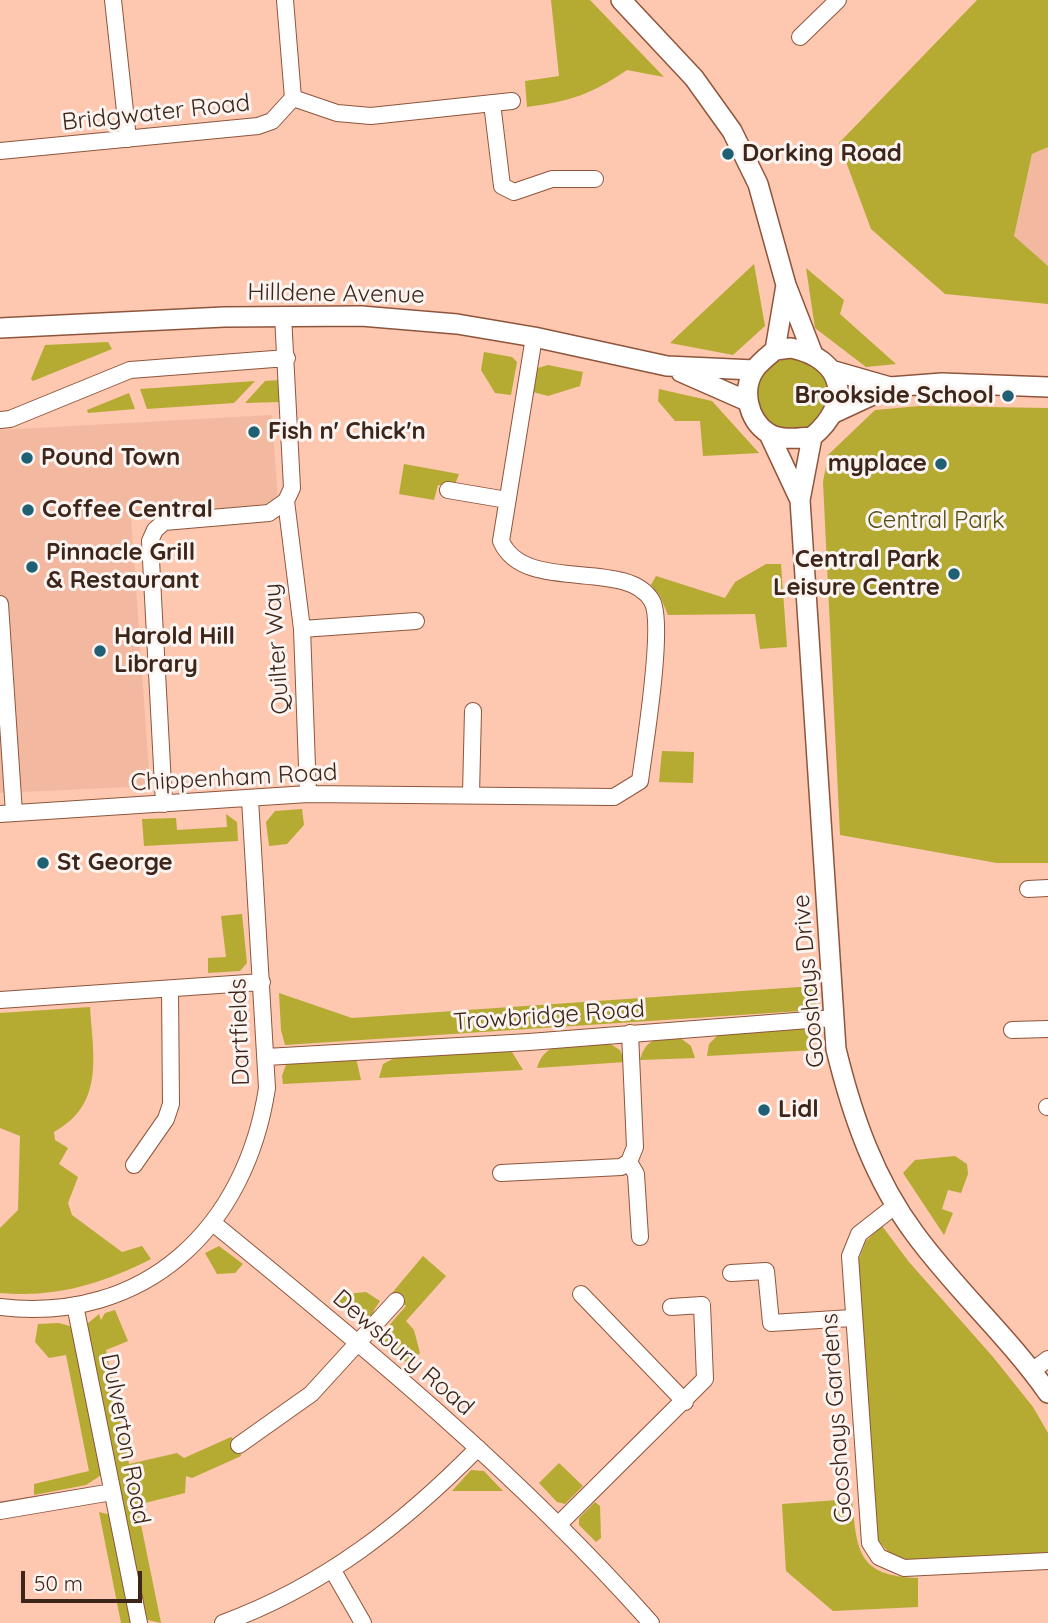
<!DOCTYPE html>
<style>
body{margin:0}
#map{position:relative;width:1048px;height:1623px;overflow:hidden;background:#fdc7b0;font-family:Quicksand,sans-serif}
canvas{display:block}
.scale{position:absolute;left:21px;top:1571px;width:121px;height:32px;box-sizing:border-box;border:4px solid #3e251a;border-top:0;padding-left:9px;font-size:21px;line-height:24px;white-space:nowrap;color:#3e251a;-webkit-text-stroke:5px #fbf4f1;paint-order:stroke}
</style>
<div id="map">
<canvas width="1048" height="1623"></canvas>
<div class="scale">50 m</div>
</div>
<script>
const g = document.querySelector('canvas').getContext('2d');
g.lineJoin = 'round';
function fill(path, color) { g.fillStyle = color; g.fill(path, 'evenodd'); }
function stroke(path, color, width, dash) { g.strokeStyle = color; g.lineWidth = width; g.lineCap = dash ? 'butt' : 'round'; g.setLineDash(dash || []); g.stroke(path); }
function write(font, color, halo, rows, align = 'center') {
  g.font = font + ' Quicksand,sans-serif'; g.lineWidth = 6; g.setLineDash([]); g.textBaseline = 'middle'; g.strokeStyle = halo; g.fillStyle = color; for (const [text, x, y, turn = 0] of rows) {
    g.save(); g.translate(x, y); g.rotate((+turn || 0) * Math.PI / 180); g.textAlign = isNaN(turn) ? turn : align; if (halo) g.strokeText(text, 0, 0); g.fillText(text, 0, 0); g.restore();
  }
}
fill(new Path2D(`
 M1048 147V266L1014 236 1032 154Z
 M272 415 278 503 131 517 150 786 0 793V430Z`), '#f3b9a0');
fill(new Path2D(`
 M551 0H590L664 77 627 70C590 95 571 101 527 107L525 81 559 76Z
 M977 0H1048V147L1032 154 1014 236 1048 266V304L945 294 871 229 839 143Z
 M754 264 765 326 733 355 670 343Z
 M806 268 844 300 840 314 896 364 866 367 815 328Z
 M108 342 112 349 33 381 31 379 45 345Z
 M484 352 512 357 517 362 511 395 495 393 481 370Z
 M757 394a36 36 0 1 1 72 0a36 36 0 1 1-72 0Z
 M548 365 583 372 580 386 548 396 533 392 538 368Z
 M280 380 281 402 245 403 265 381Z
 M255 381 234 403 147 409 140 389Z
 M659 389 712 401 759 453 703 456 700 421H675L658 401Z
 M129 393 135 409 88 413 87 410Z
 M920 406 1048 408V863H997L840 835 823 482 828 455 875 410Z
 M404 464 459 474 454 487 438 485 434 500 399 494Z
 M766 564H781L787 647 760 649 755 614 668 615 660 596 651 585 656 576 725 598 735 582Z
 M662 751 694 752 693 783 659 782Z
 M302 809 304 825 287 844 269 846 266 822 275 811Z
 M226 814 237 822 238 841 144 846 142 819 176 818 177 830 227 827Z
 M242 914 247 963 240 971 208 973V958L226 957 221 916Z
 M814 986 816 1010 285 1045 281 1030 279 993 352 1018Z
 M90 1007C93 1056 105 1104 54 1132L55 1140 68 1148 59 1164 78 1177 68 1203 72 1215 122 1252 142 1246 151 1259C102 1284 55 1298 0 1293V1228L18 1210 20 1136 0 1128V1013Z
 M812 1027 815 1050 707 1056 709 1044 720 1033Z
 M679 1037 691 1046 695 1058 640 1060C646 1038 658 1038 679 1037Z
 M607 1042 620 1050 625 1062 537 1068C546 1036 581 1043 607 1042Z
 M502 1048 512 1052 523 1070 379 1078 383 1064 400 1055Z
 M356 1058 361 1080 283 1084 282 1076 287 1062Z
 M955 1156 967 1164 968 1174 961 1193 948 1190 942 1209 953 1213 944 1235 903 1173 915 1160Z
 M882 1226 909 1262 993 1357 1033 1407 1048 1433V1555L913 1561 890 1554 877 1539 856 1267 866 1241Z
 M219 1246 243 1264 235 1273 217 1274 205 1253Z
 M423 1256 446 1276 406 1321 414 1330 420 1353 409 1365 379 1337 406 1306 392 1293Z
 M366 1292 380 1301 374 1310 371 1325 351 1316 335 1302 337 1295Z
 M115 1310 128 1341 106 1350 129 1464 177 1453 184 1458 231 1437 239 1445 241 1456 192 1478 186 1476 185 1493 137 1505 161 1623 143 1619 87 1324 99 1314 101 1320 105 1313Z
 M59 1323 73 1327 103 1474 86 1485 34 1495V1484L89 1471 66 1355 49 1358 35 1342 38 1324Z
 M559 1463 583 1486 565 1504 557 1502 539 1483Z
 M471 1470 484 1471 503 1491H452Z
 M852 1499C857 1551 857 1576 918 1578V1607L833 1611 786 1571 782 1504Z
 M595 1502 600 1506 601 1538 596 1542 579 1525V1518Z
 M99 1512 111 1515 133 1623H121Z`), '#b5aa32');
const minor = new Path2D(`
 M113 0 128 139
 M285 0 293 98
 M800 37 838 0
 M492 103 502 186 514 192 552 179H595
 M0 151 258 126 272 121 293 98 337 113 371 116 512 101
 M0 420 10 419 130 370 287 358
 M448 490 507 500
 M286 501 302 629 308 794
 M0 604 14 813
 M302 629 416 621
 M471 794 473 711
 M164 804 150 541 155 530 164 522 269 513 286 501 292 488 283 315
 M0 814 308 794 614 797 640 781C644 750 665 624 652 601 627 557 524 595 501 541L534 337
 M1028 889 1048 888
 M0 1000 262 982
 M1012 1030 1048 1029
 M266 1057 529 1042 834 1018
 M1047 1107H1048
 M629 1162 636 1174 640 1237
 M134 1165 166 1119 171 1104 170 989
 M501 1173 621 1167 629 1162 635 1147 630 1033
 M896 1205 859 1234 850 1256 870 1543 879 1557 904 1568 1048 1561
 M213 1223C366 1348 519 1474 651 1623
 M731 1273 766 1271 771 1323 852 1318
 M581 1294 685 1402
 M75 1305 139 1623
 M0 1307C146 1324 246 1227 267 1088L250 799
 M1032 1371 1048 1359
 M239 1445 311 1394 396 1301
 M0 1511 112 1492
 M558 1525 705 1379 702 1305 671 1307
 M332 1569 363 1623
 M223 1623C324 1586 403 1524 478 1448`);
const tertiary = new Path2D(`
 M621 0 694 78 732 131 758 184 786 285 812 352
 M0 328 224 317 361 316 457 324 534 337 667 366 754 370
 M791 348C845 359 853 403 812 437 798 438 780 441 768 433 748 420 741 389 755 369 760 362 768 356 775 350Z
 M775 350 786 285
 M834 371 890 387
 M681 372 747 401
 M834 413 890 387 942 383 1048 387
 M769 434 800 500
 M812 437 800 500 836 1049C852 1115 874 1179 915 1234 956 1290 1008 1336 1048 1393`);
stroke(minor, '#8f553c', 18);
stroke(tertiary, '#8f553c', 22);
stroke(minor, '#fff', 16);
stroke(tertiary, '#fff', 19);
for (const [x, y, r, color] of [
 [728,154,7,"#206075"],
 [1008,396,7,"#206075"],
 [254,432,7,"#206075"],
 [27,458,7,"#206075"],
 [941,464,7,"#206075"],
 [28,510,7,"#206075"],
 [32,567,7,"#206075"],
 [954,574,7,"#206075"],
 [100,651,7,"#206075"],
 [43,863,7,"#206075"],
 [764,1110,7,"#206075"]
]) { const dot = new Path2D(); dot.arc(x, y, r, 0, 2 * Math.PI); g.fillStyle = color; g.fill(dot); stroke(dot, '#fbf4f1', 2.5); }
write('24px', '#3e251a', '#fbf4f1', [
 ["Bridgwater Road",156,113,-6],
 ["Hilldene Avenue",336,294,1],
 ["Quilter Way",277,649,-94],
 ["Chippenham Road",234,778,-3],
 ["Gooshays Drive",809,981,-95],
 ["Trowbridge Road",549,1016,-4],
 ["Dartfields",240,1032,-92],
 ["Dewsbury Road",403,1353,41],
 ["Gooshays Gardens",837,1418,-94],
 ["Dulverton Road",125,1439,79]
]);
write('bold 24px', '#3e251a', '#fbf4f1', [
 ["Dorking Road",742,154],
 ["Brookside School",994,396,"right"],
 ["Fish n' Chick'n",268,432],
 ["Pound Town",41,458],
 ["myplace",927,464,"right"],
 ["Coffee Central",42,510],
 ["Pinnacle Grill",46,553],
 ["& Restaurant",46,581],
 ["Central Park",940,560,"right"],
 ["Leisure Centre",940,588,"right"],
 ["Harold Hill",114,637],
 ["Library",114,665],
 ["St George",57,863],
 ["Lidl",778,1110]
], 'left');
write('24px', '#544f15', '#fbf4f1', [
 ["Central Park",936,521]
]);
</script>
